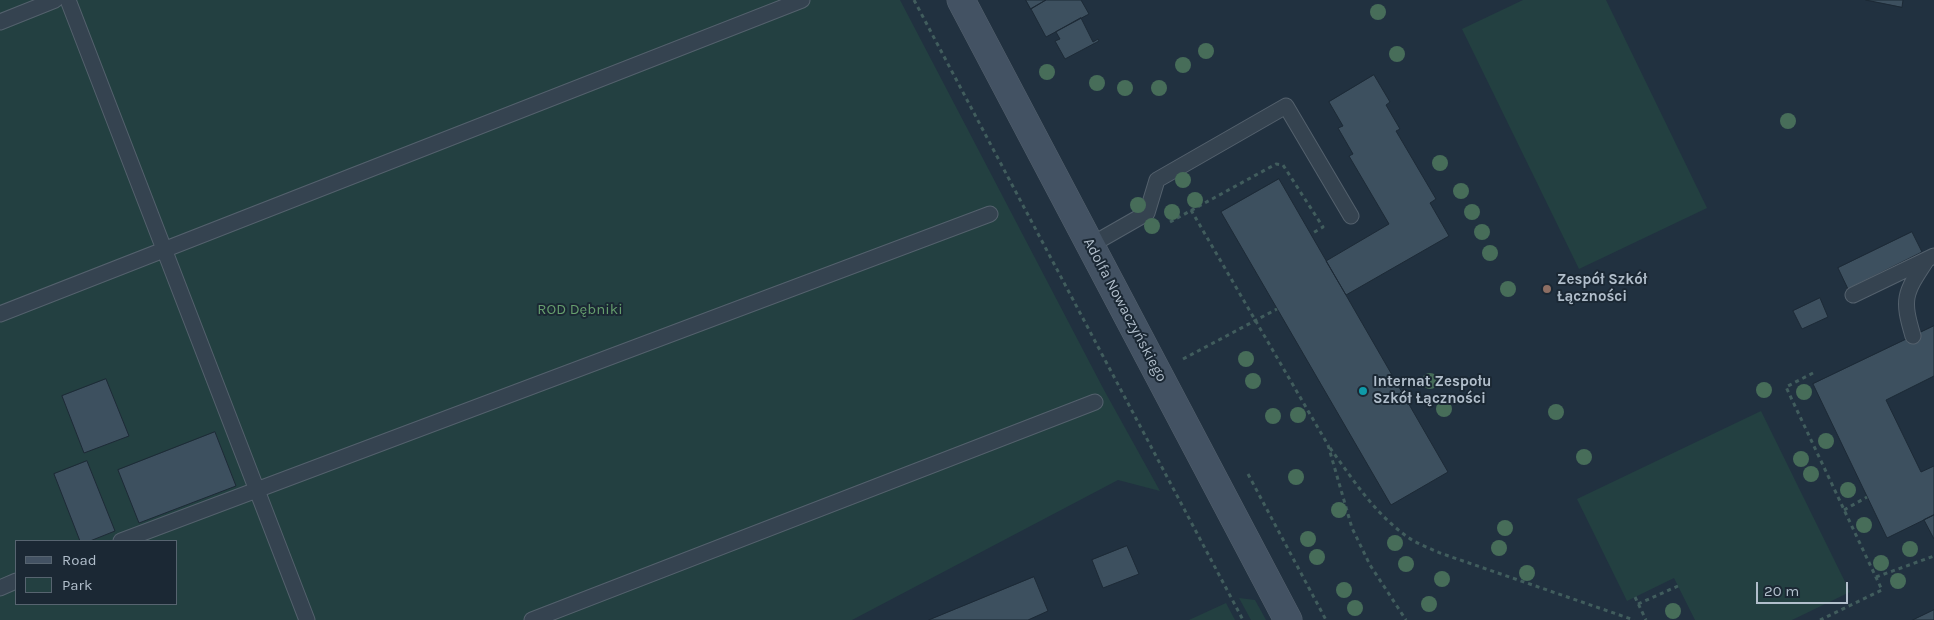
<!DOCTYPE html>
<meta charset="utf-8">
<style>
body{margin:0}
#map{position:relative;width:1934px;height:620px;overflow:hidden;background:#213140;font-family:Karla,sans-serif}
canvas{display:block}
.legend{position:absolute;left:15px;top:540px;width:162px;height:65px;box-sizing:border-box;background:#1b2834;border:1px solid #576470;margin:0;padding:6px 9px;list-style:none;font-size:15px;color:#b1becb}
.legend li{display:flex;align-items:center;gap:10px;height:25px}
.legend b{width:25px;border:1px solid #576470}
.scale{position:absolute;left:1756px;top:582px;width:92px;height:22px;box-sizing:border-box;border:2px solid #b1becb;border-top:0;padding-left:6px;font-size:15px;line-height:18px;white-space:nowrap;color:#b1becb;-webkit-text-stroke:4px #1b2834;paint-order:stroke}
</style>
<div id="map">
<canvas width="1934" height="620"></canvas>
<ul class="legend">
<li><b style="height:6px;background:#435263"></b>Road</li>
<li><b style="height:14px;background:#234041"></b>Park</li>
</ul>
<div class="scale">20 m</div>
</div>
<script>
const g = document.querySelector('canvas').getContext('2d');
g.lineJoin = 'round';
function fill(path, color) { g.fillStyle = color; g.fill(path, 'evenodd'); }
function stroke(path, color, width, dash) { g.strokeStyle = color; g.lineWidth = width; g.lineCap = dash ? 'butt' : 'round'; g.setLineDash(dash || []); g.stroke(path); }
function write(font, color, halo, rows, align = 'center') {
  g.font = font + ' Karla,sans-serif'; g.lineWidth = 4; g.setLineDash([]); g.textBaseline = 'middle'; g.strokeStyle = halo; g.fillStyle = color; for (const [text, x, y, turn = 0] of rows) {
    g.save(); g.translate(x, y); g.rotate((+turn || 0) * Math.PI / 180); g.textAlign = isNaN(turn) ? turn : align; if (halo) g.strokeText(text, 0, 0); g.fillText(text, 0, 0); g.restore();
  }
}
fill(new Path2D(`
 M0 0H900L1104 390 1160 491 1118 480 852 620H0ZM16 541H176V604H16Z
 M1523 0H1606L1707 208 1579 269 1462 29Z
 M1761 411 1850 592 1792 620H1695L1674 578 1627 601 1577 499Z
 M1239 598 1255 600 1266 620H1251Z
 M1226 603 1235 620H1189Z`), '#234041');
const building = new Path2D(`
 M1026 0H1046L1031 9Z
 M1046 0H1081L1089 14 1046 37 1031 9Z
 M1866 0H1903L1902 7Z
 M1081 18 1093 42 1098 39 1099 41 1065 59 1055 41 1060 39 1056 32Z
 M1374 75 1390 102 1386 105 1400 129 1396 131 1436 199 1430 203 1449 236 1346 295 1326 261 1389 224 1349 156 1353 154 1338 128 1343 126 1329 102Z
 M1279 179 1448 472 1391 505 1221 212Z
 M1912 232 1922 252 1848 289 1838 268Z
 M1820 298 1828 317 1802 329 1793 311Z
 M1934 326V376L1886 400 1921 472 1934 466V515L1887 538 1813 384Z
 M106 379 129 436 84 453 62 396Z
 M215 432 236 486 139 523 118 470Z
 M87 461 115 531 90 541H80L54 474Z
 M1934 515V539L1924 520Z
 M1127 546 1139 574 1103 588 1092 560Z
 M1034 577 1048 611 1028 620H929Z
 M1934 610V620H1913Z`);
fill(building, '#3d505f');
stroke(building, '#1d2a36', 1);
const lane = new Path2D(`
 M68 0 307 620
 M0 22 55 0
 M1091 245 1147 213 1157 180 1286 106 1351 216
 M1853 295 1934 256
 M0 314 802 0
 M1913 336C1902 299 1904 294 1926 261
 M121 541 990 214
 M0 588 16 581
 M532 620 1095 402`);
const secondary = new Path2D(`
 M961 0 1288 620`);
stroke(lane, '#54616d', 17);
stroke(secondary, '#54616d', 29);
stroke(new Path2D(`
 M914 0 1243 620
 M1191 210 1328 445 1352 528 1370 565 1406 620
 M1170 222 1276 164 1283 165 1323 227 1311 234
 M1183 359 1277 309
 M1813 373 1786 387 1882 590 1820 620
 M1330 448C1354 481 1377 517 1412 540 1421 545 1431 549 1440 553L1634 620
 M1248 474 1326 620
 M1844 510 1867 497
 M1876 577 1934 556
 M1635 597 1646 620
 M1638 604 1678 586`), '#415d5d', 3, [4, 4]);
stroke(lane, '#354350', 15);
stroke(secondary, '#435263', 28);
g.fillStyle = '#476d59';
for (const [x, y] of [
 [1378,12],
 [1206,51],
 [1397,54],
 [1183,65],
 [1047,72],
 [1097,83],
 [1125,88],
 [1159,88],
 [1788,121],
 [1440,163],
 [1183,180],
 [1461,191],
 [1195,200],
 [1138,205],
 [1172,212],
 [1472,212],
 [1152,226],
 [1482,232],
 [1490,253],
 [1508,289],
 [1246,359],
 [1253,381],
 [1430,381],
 [1764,390],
 [1804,392],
 [1444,409],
 [1556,412],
 [1298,415],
 [1273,416],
 [1826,441],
 [1584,457],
 [1801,459],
 [1811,474],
 [1296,477],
 [1848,490],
 [1339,510],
 [1864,525],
 [1505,528],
 [1308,539],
 [1395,543],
 [1499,548],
 [1910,549],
 [1317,557],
 [1881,563],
 [1406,564],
 [1527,573],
 [1442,579],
 [1898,581],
 [1344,590],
 [1429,604],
 [1355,608],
 [1673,611]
]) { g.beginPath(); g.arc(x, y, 8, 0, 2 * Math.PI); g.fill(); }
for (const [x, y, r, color] of [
 [1547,289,5,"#8d6e63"],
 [1363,391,5,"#0f9aa8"]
]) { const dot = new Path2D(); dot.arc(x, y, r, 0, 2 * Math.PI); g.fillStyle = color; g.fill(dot); stroke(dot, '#1b2834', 2); }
write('bold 15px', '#b1becb', '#1b2834', [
 ["Zespół Szkół",1557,280],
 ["Łączności",1557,297],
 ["Internat Zespołu",1373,382],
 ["Szkół Łączności",1373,399]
], 'left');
write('15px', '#669e6d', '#1b2834', [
 ["ROD Dębniki",580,310]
]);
write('15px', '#b1becb', '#1b2834', [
 ["Adolfa Nowaczyńskiego",1125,310,62]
]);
</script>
